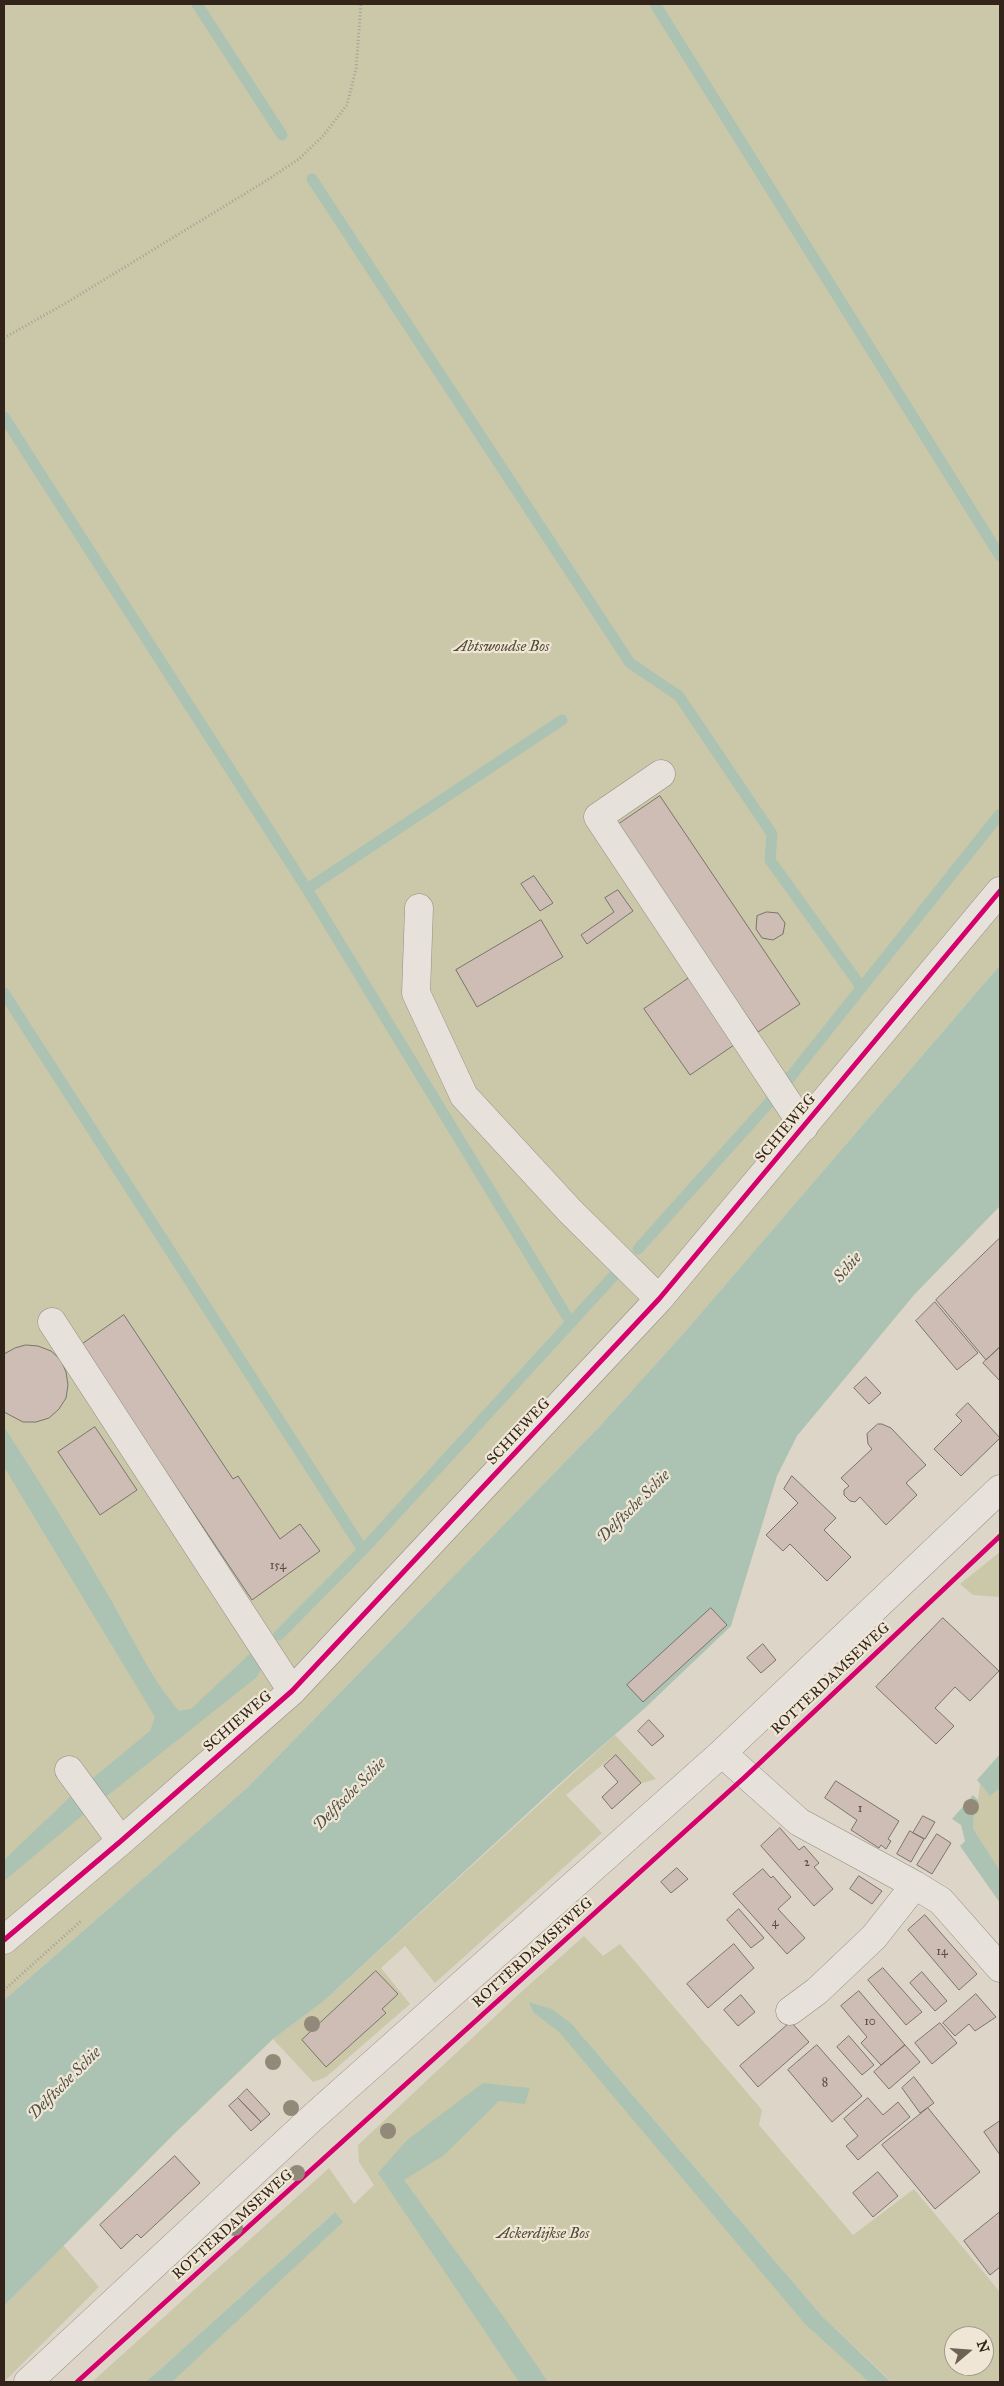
<!DOCTYPE html>
<style>
body{margin:0}
#map{position:relative;width:1004px;height:2386px;overflow:hidden;background:#ddd5c8;font-family:"IM FELL Great Primer",serif}
canvas{display:block}
.frame{position:absolute;inset:0;border:5px solid #32241a;pointer-events:none}
.north{position:absolute;left:944px;top:2326px;width:50px;height:50px;box-sizing:border-box;background:#efe6d5;border:1px solid #a3988a;border-radius:50%;rotate:72deg;font-size:14px;font-weight:700;line-height:20px;text-align:center;color:#32241a}
.north::after{content:'';display:block;margin:auto;width:18px;height:22px;background:#6e6257;clip-path:polygon(50% 0,100% 100%,50% 72%,0 100%)}
</style>
<div id="map">
<canvas width="1004" height="2386"></canvas>
<div class="frame"></div>
<div class="north">N</div>
</div>
<script>
const g = document.querySelector('canvas').getContext('2d');
g.lineJoin = 'round';
function fill(path, color) { g.fillStyle = color; g.fill(path, 'evenodd'); }
function stroke(path, color, width, dash) { g.strokeStyle = color; g.lineWidth = width; g.lineCap = dash ? 'butt' : 'round'; g.setLineDash(dash || []); g.stroke(path); }
function write(font, color, halo, rows, align = 'center') {
  g.font = font + ' "IM FELL Great Primer",serif'; g.lineWidth = 4.5; g.setLineDash([]); g.textBaseline = 'middle'; g.strokeStyle = halo; g.fillStyle = color; for (const [text, x, y, turn = 0] of rows) {
    g.save(); g.translate(x, y); g.rotate((+turn || 0) * Math.PI / 180); g.textAlign = isNaN(turn) ? turn : align; if (halo) g.strokeText(text, 0, 0); g.fillText(text, 0, 0); g.restore();
  }
}
fill(new Path2D(`
 M4 4H1000V965L683 1334 599 1427 248 1787 4 2000Z
 M1000 1552V1597L973 1595 960 1584Z
 M615 1735 656 1779 639 1784 613 1756 566 1795 602 1833 435 1983 405 1946 381 1968 410 2004 326 2077 313 2082 273 2039 324 2001Z
 M1000 1774V1885L963 1818 978 1800 980 1784 986 1791Z
 M584 1936 603 1956 620 1944 762 2110 759 2125 853 2235 914 2189 1000 2292V2382H892L822 2316 572 2024 528 2003 533 2012 561 2024 877 2382H158L335 2212 146 2382H92L329 2168 354 2204 374 2185 359 2162 358 2145 519 1994ZM483 2083 490 2085 382 2178 379 2173ZM954 2336H984V2366H954Z
 M63 2245 99 2287 4 2382V2306Z`), '#cac8a8');
fill(new Path2D(`
 M1000 965V1206L914 1295 797 1436 777 1476 731 1626 645 1708 558 1785 324 2001 273 2039 173 2135 4 2306V2000L248 1787 599 1427 683 1334Z
 M4 1427C40 1482 75 1538 108 1595 131 1634 149 1676 179 1711L191 1709 257 1647 264 1663 257 1677 78 1819 4 1881V1860L70 1797 150 1731 155 1717 4 1467Z
 M1000 1754V1788L990 1796 977 1780Z
 M973 1795 978 1800 974 1811 973 1829 1000 1871V1903L960 1846 965 1841 961 1825 952 1819Z
 M528 2002 552 2009 572 2024 822 2316 891 2382H869L805 2324 560 2033 533 2012Z
 M483 2083 530 2088 525 2104 499 2101 443 2156 404 2180 503 2316 548 2382H519L378 2173 407 2140Z
 M335 2212 343 2222 172 2382H146Z`), '#acc3b4');
stroke(new Path2D(`
 M197 4 282 135
 M655 4 1000 556
 M312 179 630 663 679 696 772 834 770 860 862 988
 M4 417 307 889
 M562 720 307 889 571 1323
 M4 993 363 1550
 M638 1249 776 1095 1000 814
 M279 1635 363 1550 619 1270`), '#acc3b4', 11);
const building = new Path2D(`
 M660 796 800 1004 758 1032 616 826Z
 M534 876 553 903 540 911 521 884Z
 M618 890 633 911 587 944 581 935 614 912 605 898Z
 M767 912 778 913 785 923 783 934 773 940 762 938 756 929 757 916Z
 M541 920 563 957 477 1007 456 970Z
 M689 978 734 1045 690 1075 644 1009Z
 M1000 1238V1347L986 1360 936 1300Z
 M935 1302 978 1353 957 1370 916 1321Z
 M124 1315 233 1479 238 1476 280 1539 300 1524 320 1551 252 1600 81 1345Z
 M26 1345 38 1346 51 1351 61 1360 66 1372 68 1385 66 1398 59 1409 49 1418 36 1422H23L4 1412V1354L15 1348Z
 M1000 1347V1381L983 1363Z
 M866 1377 881 1393 869 1404 854 1388Z
 M968 1403 1000 1438 961 1476 934 1449 962 1421 956 1415Z
 M878 1424H882L891 1428 926 1465 906 1483 917 1495 886 1525 860 1497 855 1502 850 1501 844 1495V1490L849 1486 841 1478 872 1449 868 1444 867 1434Z
 M95 1427 137 1490 100 1515 58 1452Z
 M792 1476 836 1518 824 1530 851 1557 827 1581 790 1544 783 1551 766 1535 798 1503 784 1489Z
 M711 1608 727 1625 643 1702 627 1685Z
 M943 1618 999 1671 970 1701 955 1687 935 1708 954 1726 936 1744 876 1687Z
 M763 1644 776 1660 761 1673 747 1658Z
 M649 1720 664 1736 652 1746 638 1731Z
 M616 1755 641 1783 612 1809 602 1797 618 1782 604 1766Z
 M836 1781 899 1821 888 1839 891 1841 886 1849 881 1845 879 1848 851 1830 857 1820 825 1798Z
 M923 1816 935 1822 925 1839 913 1833Z
 M780 1828 799 1850 804 1846 819 1863 814 1867 833 1889 814 1906 761 1846Z
 M910 1831 924 1839 911 1862 897 1854Z
 M937 1834 951 1843 932 1874 917 1865Z
 M677 1868 688 1879 671 1893 661 1882Z
 M763 1869 771 1878 773 1876 791 1897 778 1909 805 1938 787 1954 733 1894Z
 M859 1876 882 1891 872 1904 850 1889Z
 M739 1909 764 1938 751 1948 727 1920Z
 M925 1915 977 1974 959 1990 908 1930Z
 M734 1944 754 1968 708 2008 687 1984Z
 M883 1968 922 2012 906 2025 868 1980Z
 M376 1971 398 1994 382 2009 386 2013 326 2067 302 2040Z
 M922 1972 947 2001 935 2011 910 1983Z
 M859 1991 905 2045 881 2065 861 2043 867 2037 841 2006Z
 M976 1994 996 2017 975 2031 969 2024 955 2036 943 2023Z
 M741 1995 755 2012 738 2026 724 2010Z
 M791 2022 809 2042 758 2087 740 2066Z
 M940 2023 957 2043 932 2064 915 2043Z
 M849 2036 874 2065 862 2075 837 2047Z
 M817 2045 862 2096 832 2122 788 2070Z
 M905 2045 920 2062 889 2089 874 2072Z
 M914 2077 934 2103 920 2113 902 2088Z
 M247 2089 270 2114 261 2122 238 2098Z
 M238 2098 261 2122 251 2131 229 2106Z
 M868 2098 883 2115 898 2102 910 2117 858 2160 846 2146 858 2136 844 2119Z
 M928 2108 980 2172 935 2209 882 2145Z
 M1000 2121V2155L984 2132Z
 M175 2156 200 2183 141 2238 137 2234 121 2249 100 2225Z
 M878 2172 898 2196 873 2217 853 2193Z
 M1000 2212V2267L990 2275 964 2241Z`);
fill(building, '#cdbdb5');
stroke(building, '#7b746d', 1);
const minor = new Path2D(`
 M661 774 598 817 804 1127
 M419 908 416 993 464 1096 570 1211 659 1299
 M52 1322 292 1691
 M722 1753 799 1822 915 1885 874 1937 817 1991 790 2011
 M69 1770 121 1841
 M915 1885 941 1901 1000 1968
 M4 1940 121 1841 292 1691 659 1299 1000 891
 M28 2382 312 2118 722 1753 1000 1489`);
stroke(minor, '#938c84', 29);
stroke(new Path2D(`
 M4 338 66 303 264 182 299 159 323 136 347 105 356 69 361 4
 M4 1990 81 1921`), '#a5a09a', 3, [1, 2.5]);
stroke(minor, '#e6e1da', 28);
stroke(new Path2D(`
 M4 1940 121 1841 292 1691 659 1299 1000 891
 M77 2382 746 1776 1000 1536`), '#d6006c', 5);
g.fillStyle = '#928978';
for (const [x, y] of [
 [971,1807],
 [312,2024],
 [273,2062],
 [291,2108],
 [388,2131],
 [297,2173],
 [235,2228]
]) { g.beginPath(); g.arc(x, y, 8, 0, 2 * Math.PI); g.fill(); }
write('12px', '#5a4c42', null, [
 ["154",278,1566],
 ["1",860,1809],
 ["2",807,1863],
 ["4",775,1923],
 ["14",942,1952],
 ["10",870,2022],
 ["8",825,2083]
]);
write('italic 15px', '#544a37', '#efe6d5', [
 ["Abtswoudse Bos",502,647],
 ["Ackerdijkse Bos",543,2234]
]);
write('15px', '#32241a', '#efe6d5', [
 ["SCHIEWEG",786,1129,-50],
 ["SCHIEWEG",519,1432,-47],
 ["ROTTERDAMSEWEG",831,1679,-43],
 ["SCHIEWEG",238,1722,-41],
 ["ROTTERDAMSEWEG",533,1953,-42],
 ["ROTTERDAMSEWEG",233,2225,-42]
]);
write('italic 16px', '#505146', '#efe6d5', [
 ["Schie",848,1268,-49],
 ["Delftsche Schie",634,1507,-45],
 ["Delftsche Schie",350,1795,-45],
 ["Delftsche Schie",65,2084,-45]
]);
</script>
